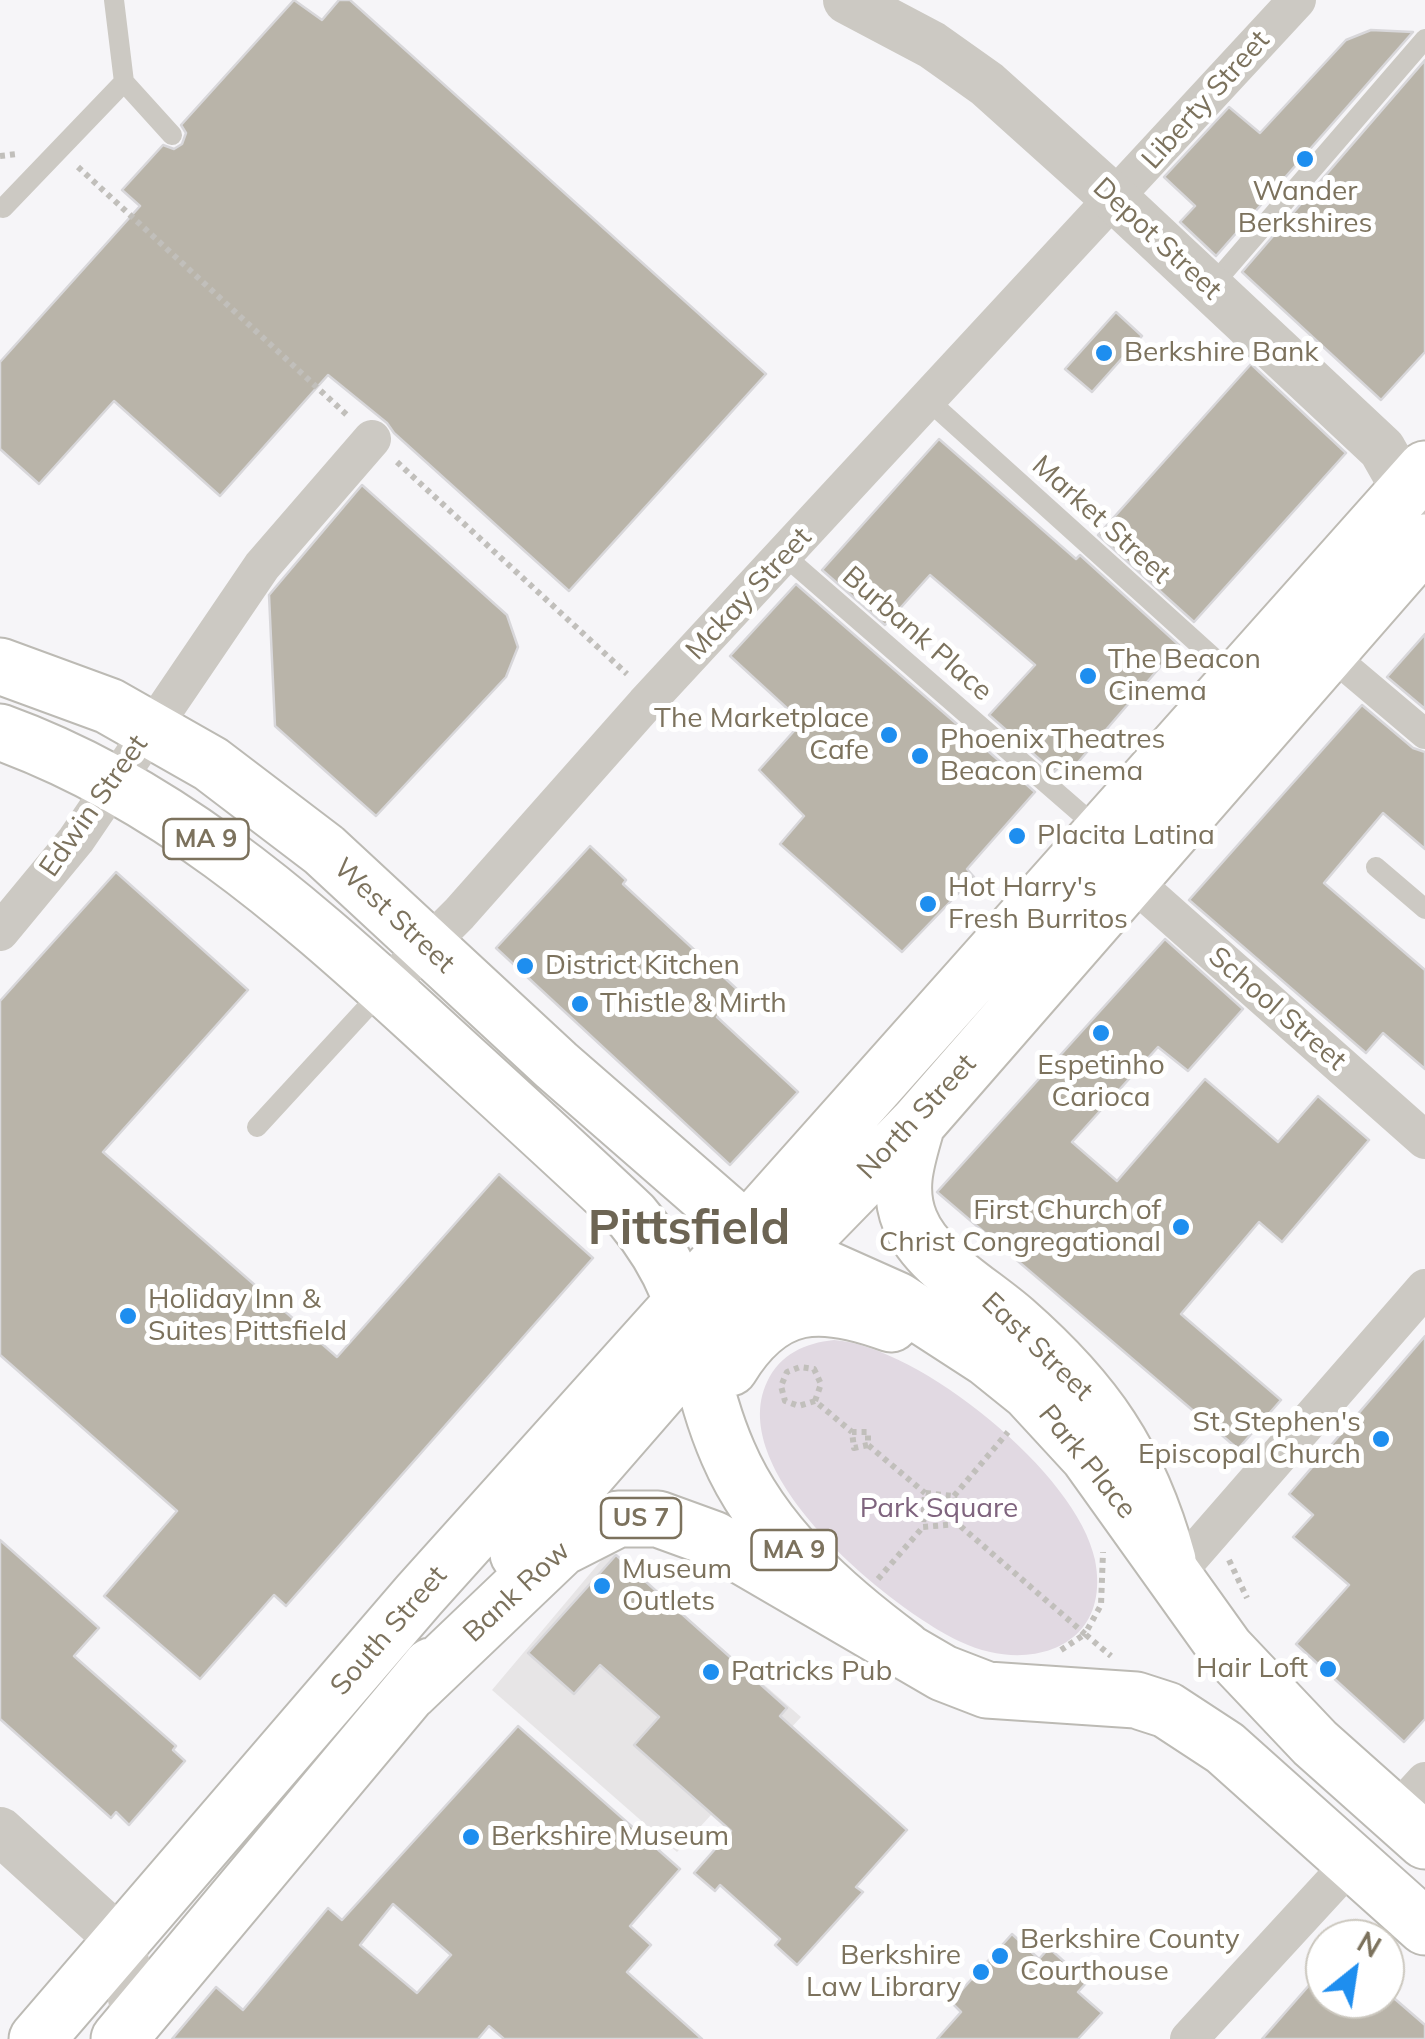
<!DOCTYPE html>
<style>
body{margin:0}
#map{position:relative;width:1425px;height:2039px;overflow:hidden;background:#f6f5f8;font-family:Mulish,sans-serif}
canvas{display:block}
.north{position:absolute;left:1305px;top:1919px;width:100px;height:100px;box-sizing:border-box;background:#fff;border:2px solid #cbc7be;border-radius:50%;rotate:30deg;font-size:28px;font-weight:700;line-height:40px;text-align:center;color:#7c725d}
.north::after{content:'';display:block;margin:auto;width:35px;height:45px;background:#1e8eef;clip-path:polygon(50% 0,100% 100%,50% 72%,0 100%)}
</style>
<div id="map">
<canvas width="1425" height="2039"></canvas>
<div class="north">N</div>
</div>
<script>
const g = document.querySelector('canvas').getContext('2d');
g.lineJoin = 'round';
function fill(path, color) { g.fillStyle = color; g.fill(path, 'evenodd'); }
function stroke(path, color, width, dash) { g.strokeStyle = color; g.lineWidth = width; g.lineCap = dash ? 'butt' : 'round'; g.setLineDash(dash || []); g.stroke(path); }
function write(font, color, halo, rows, align = 'center') {
  g.font = font + ' Mulish,sans-serif'; g.lineWidth = 10; g.setLineDash([]); g.textBaseline = 'middle'; g.strokeStyle = halo; g.fillStyle = color; for (const [text, x, y, turn = 0] of rows) {
    g.save(); g.translate(x, y); g.rotate((+turn || 0) * Math.PI / 180); g.textAlign = isNaN(turn) ? turn : align; if (halo) g.strokeText(text, 0, 0); g.fillText(text, 0, 0); g.restore();
  }
}
fill(new Path2D(`
 M610 1550 801 1717 677 1852 492 1690Z`), '#e7e5e6');
fill(new Path2D(`
 M834 1340C919 1346 1078 1474 1095 1560 1112 1648 1028 1674 961 1642 889 1608 724 1473 767 1382 780 1354 805 1343 834 1340Z`), '#e1d9e2');
const building = new Path2D(`
 M294 0 322 20 339 0H350L766 374 569 591 394 433 387 423 328 375 220 496 114 401 39 484 0 449V362L140 206 122 190 163 145 174 149 182 144 186 133 181 125Z
 M1371 30 1413 32 1216 256 1180 222 1195 206 1164 177 1229 107 1260 133 1346 40Z
 M1425 60V352L1381 400 1242 272Z
 M1116 312 1142 336 1092 392 1065 369Z
 M1251 364 1346 453 1194 622 1098 535Z
 M939 439 1076 559 1080 555 1179 645 1068 774 1060 766 1054 772 989 715 1035 665 930 575 885 625 822 570Z
 M362 485 507 615 518 647 506 677 376 816 275 726 269 595Z
 M796 584 1035 792 967 869 974 877 902 952 780 844 804 816 759 770 802 722 730 656Z
 M1425 634V709L1387 677Z
 M1362 705 1413 748 1425 752V849L1383 813 1324 883 1425 970V1069L1383 1033 1366 1053 1189 900Z
 M590 846 626 880 623 884 740 992 717 1017 798 1092 730 1165 496 948Z
 M116 872 248 990 103 1152 337 1357 499 1174 593 1258 286 1606 274 1595 200 1679 104 1596 177 1511 0 1355V1001Z
 M1165 939 1243 1009 1188 1071 1158 1047 1072 1142 1117 1181 1205 1079 1278 1142 1318 1096 1369 1140 1282 1242 1259 1222 1181 1314 1281 1400 1238 1449 937 1192Z
 M1425 1336V1719L1404 1742 1296 1644 1349 1585 1293 1537 1313 1515 1289 1494Z
 M0 1540 99 1628 74 1656 176 1746 173 1750 185 1761 129 1825 116 1812 111 1818 0 1719Z
 M616 1555 787 1708 780 1716 907 1830 856 1887 863 1892 797 1965 775 1945 780 1939 720 1885 715 1891 694 1873 731 1831 634 1745 659 1717 600 1665 574 1694 528 1653Z
 M518 1726 680 1869 630 1926 651 1945 627 1972 702 2039H504L489 2026 478 2039H172L216 1987 243 2010 328 1908 342 1920ZM393 1904 451 1955 417 1993 360 1945Z
 M1012 1934 1039 1959 1049 1948 1087 1982 1078 1992 1102 2013 1078 2039H937L961 2012 951 2002Z
 M1325 1967V1999H1395L1425 2025V2039H1262Z`);
fill(building, '#b9b4a9');
stroke(building, '#d8d7da', 2.5);
const primary = new Path2D(`
 M917 1124C908 1157 896 1187 910 1221 926 1262 981 1292 1014 1321 1095 1392 1139 1455 1168 1560
 M748 1229 1425 469
 M791 1253 917 1124 1425 542`);
const trunk = new Path2D(`
 M0 666 109 706 211 764 324 850 556 1065 727 1214 767 1242 897 1300 988 1359 1029 1392 1088 1456 1226 1649 1315 1743 1425 1841
 M0 732C163 791 289 901 415 1016 488 1083 561 1149 632 1216 702 1300 689 1363 728 1453 763 1535 835 1598 904 1649
 M730 1368C773 1298 820 1298 891 1324
 M518 1554 699 1346 791 1253
 M410 1692 561 1548 618 1519H658L713 1539 943 1673 987 1690 1136 1700 1167 1710 1225 1748 1425 1927
 M37 2039 419 1595 748 1229
 M119 2039 431 1666`);
stroke(primary, '#bebbb4', 59);
stroke(trunk, '#bcbab4', 59);
stroke(new Path2D(`
 M0 156 17 154
 M78 167 348 416
 M397 462 627 674
 M815 1401 799 1406 785 1401 781 1386 787 1372 800 1367 814 1369 821 1384 815 1401 852 1432
 M868 1445 854 1448 852 1432H868V1445L925 1493
 M954 1496 1008 1432
 M958 1524 923 1527 925 1493 954 1496 958 1524 1085 1634 1101 1605 1103 1552
 M1229 1560 1247 1598
 M878 1579 923 1527
 M1061 1650 1085 1634 1111 1656`), '#c1bfbb', 6, [5, 5]);
stroke(new Path2D(`
 M124 82 172 135
 M3 208 124 82 114 0
 M1210 288 1425 39
 M929 401 1235 677
 M786 557 1101 831
 M1376 867 1425 909
 M257 1127 383 990`), '#ccc9c3', 20);
stroke(new Path2D(`
 M1328 652 1425 734`), '#ccc9c3', 30);
stroke(new Path2D(`
 M1129 878 1425 1140
 M0 932 76 840 262 566 372 439
 M385 988 459 914 645 704 1297 0
 M1173 1577 1425 1288
 M1394 1815 1425 1781
 M1189 2039 1352 1862`), '#ccc9c3', 38);
stroke(new Path2D(`
 M847 0 932 45 987 84 1115 199 1382 449 1424 523
 M0 1831 121 1941 136 2019`), '#ccc9c3', 48);
stroke(primary, '#fff', 55);
stroke(trunk, '#fff', 55);
for (const [x, y, r, color] of [
 [1305,159,10,"#1e8eef"],
 [1104,353,10,"#1e8eef"],
 [1088,676,10,"#1e8eef"],
 [889,735,10,"#1e8eef"],
 [920,756,10,"#1e8eef"],
 [1017,836,10,"#1e8eef"],
 [928,904,10,"#1e8eef"],
 [525,966,10,"#1e8eef"],
 [580,1004,10,"#1e8eef"],
 [1101,1033,10,"#1e8eef"],
 [1181,1227,10,"#1e8eef"],
 [128,1316,10,"#1e8eef"],
 [1381,1439,10,"#1e8eef"],
 [602,1586,10,"#1e8eef"],
 [1328,1669,10,"#1e8eef"],
 [711,1672,10,"#1e8eef"],
 [471,1837,10,"#1e8eef"],
 [1000,1956,10,"#1e8eef"],
 [981,1972,10,"#1e8eef"]
]) { const dot = new Path2D(); dot.arc(x, y, r, 0, 2 * Math.PI); g.fillStyle = color; g.fill(dot); stroke(dot, '#fff', 4); }
for (const [x, y, w] of [
 [206,839,85],
 [641,1518,80],
 [794,1550,85]
]) { const box = new Path2D(); box.roundRect(x - w / 2, y - 20, w, 40, 8); g.fillStyle = '#fff'; g.fill(box); stroke(box, '#7c725d', 2.5); }
write('bold 25px', '#7c725d', null, [
 ["MA 9",206,839],
 ["US 7",641,1518],
 ["MA 9",794,1550]
]);
write('28px', '#7c725d', '#fff', [
 ["Liberty Street",1206,100,-48],
 ["Depot Street",1157,239,43],
 ["Market Street",1101,520,42],
 ["Mckay Street",749,594,-47],
 ["Burbank Place",917,634,41],
 ["Edwin Street",94,806,-55],
 ["West Street",394,916,43],
 ["School Street",1277,1009,41],
 ["North Street",917,1117,-47],
 ["East Street",1037,1347,44],
 ["Park Place",1087,1462,51],
 ["Bank Row",517,1592,-43],
 ["South Street",389,1631,-49]
]);
write('28px', '#7c725d', '#fff', [
 ["Wander",1305,192,"center"],
 ["Berkshires",1305,224,"center"],
 ["Berkshire Bank",1124,353],
 ["The Beacon",1108,660],
 ["Cinema",1108,692],
 ["The Marketplace",869,719,"right"],
 ["Cafe",869,751,"right"],
 ["Phoenix Theatres",940,740],
 ["Beacon Cinema",940,772],
 ["Placita Latina",1037,836],
 ["Hot Harry's",948,888],
 ["Fresh Burritos",948,920],
 ["District Kitchen",545,966],
 ["Thistle & Mirth",600,1004],
 ["Espetinho",1101,1066,"center"],
 ["Carioca",1101,1098,"center"],
 ["First Church of",1161,1211,"right"],
 ["Christ Congregational",1161,1243,"right"],
 ["Holiday Inn &",148,1300],
 ["Suites Pittsfield",148,1332],
 ["St. Stephen's",1361,1423,"right"],
 ["Episcopal Church",1361,1455,"right"],
 ["Museum",622,1570],
 ["Outlets",622,1602],
 ["Hair Loft",1308,1669,"right"],
 ["Patricks Pub",731,1672],
 ["Berkshire Museum",491,1837],
 ["Berkshire County",1020,1940],
 ["Courthouse",1020,1972],
 ["Berkshire",961,1956,"right"],
 ["Law Library",961,1988,"right"]
], 'left');
write('28px', '#7f647e', '#fff', [
 ["Park Square",939,1509]
]);
write('bold 48px', '#6d6554', '#fff', [
 ["Pittsfield",689,1230]
]);
</script>
